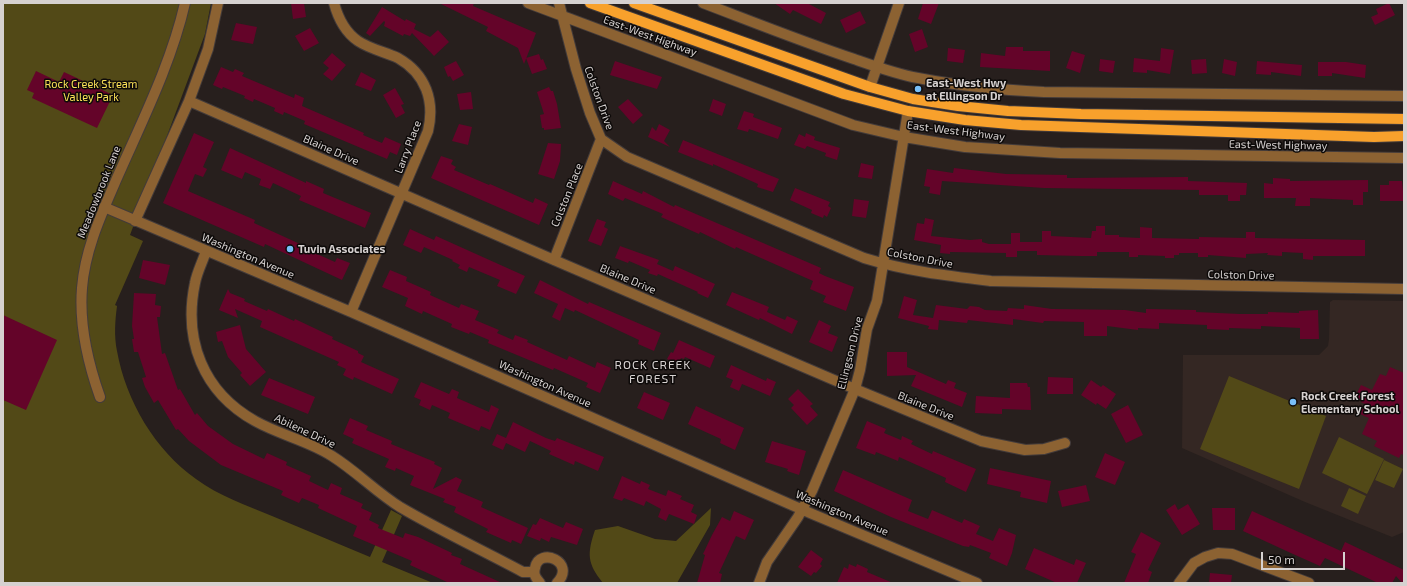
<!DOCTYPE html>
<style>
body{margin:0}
#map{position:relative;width:1407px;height:586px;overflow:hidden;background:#271f1d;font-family:"Exo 2",sans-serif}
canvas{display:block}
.frame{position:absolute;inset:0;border:4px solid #d6d1d0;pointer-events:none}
.scale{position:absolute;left:1261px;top:552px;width:84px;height:18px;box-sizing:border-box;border:2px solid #d6d1d0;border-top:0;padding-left:5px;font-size:12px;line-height:14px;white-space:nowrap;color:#d6d1d0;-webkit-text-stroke:3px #0d0a09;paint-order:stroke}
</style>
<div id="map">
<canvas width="1407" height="586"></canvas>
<div class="frame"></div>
<div class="scale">50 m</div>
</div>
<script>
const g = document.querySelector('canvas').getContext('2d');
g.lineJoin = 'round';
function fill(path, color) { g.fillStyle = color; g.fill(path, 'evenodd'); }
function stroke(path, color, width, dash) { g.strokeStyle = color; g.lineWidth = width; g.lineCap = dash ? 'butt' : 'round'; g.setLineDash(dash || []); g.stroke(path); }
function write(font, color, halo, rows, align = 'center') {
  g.font = font + ' "Exo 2",sans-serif'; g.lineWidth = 3; g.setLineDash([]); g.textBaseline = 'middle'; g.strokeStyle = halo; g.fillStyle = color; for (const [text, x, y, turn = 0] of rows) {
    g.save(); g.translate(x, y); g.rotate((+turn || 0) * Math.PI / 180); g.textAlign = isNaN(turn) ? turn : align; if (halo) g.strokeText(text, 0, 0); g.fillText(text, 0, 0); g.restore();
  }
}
fill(new Path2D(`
 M1333 300 1404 301V532L1392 537 1305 502 1182 448 1183 355H1319L1328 346 1329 339 1330 302Z`), '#342723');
fill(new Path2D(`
 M3 3H211L205 34 130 235 143 241 115 305 117 306C115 321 114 336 117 351 126 401 155 450 196 479 219 496 246 505 272 516 305 530 337 543 370 557L391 510 402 516 382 562 433 583H3Z
 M1229 376 1326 416 1299 489 1200 449Z
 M1339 437 1384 459 1367 494 1322 473Z
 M1384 460 1403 469 1394 488 1375 480Z
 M1349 488 1366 496 1358 514 1341 506Z
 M711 508 710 525 677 583H603C587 563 587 554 595 530L618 526 655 539 676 541Z`), '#524917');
fill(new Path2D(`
 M291 3H304L306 17 293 19Z
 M439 3H474L473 6 536 33 524 64 518 48 486 31 488 27Z
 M774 3H807L826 13 821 24 793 10 790 14Z
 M923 3H939L931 24 918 19Z
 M1389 3 1395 15 1375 25 1371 17 1378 14 1376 9Z
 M382 7 405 21 406 19 416 24 414 29 430 37 438 30 449 42 434 56 412 33 410 36 404 34 403 36 384 26 385 22 384 21 370 36 366 33Z
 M860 11 866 23 846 33 840 20Z
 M236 23 257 27 253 44 231 40Z
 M310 28 319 43 304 51 295 36Z
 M922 29 928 47 915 52 909 34Z
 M1006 47H1023V51H1050V71L980 67 981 53 1005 56Z
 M948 48 965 50 963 63 947 61Z
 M1161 48 1174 50 1170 74 1147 70V73L1133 72 1134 58 1160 61Z
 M1072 51 1085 55 1080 73 1066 68Z
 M332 53 346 65 332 81 323 74 329 68 323 63Z
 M539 54 541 60 543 59 547 69 532 74 526 58Z
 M1100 59 1115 61 1113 73 1099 71Z
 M1206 59 1207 73 1192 74 1191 60Z
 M1224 59 1237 62 1235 76 1222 73Z
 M456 61 464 75 453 81 450 76 448 77 444 67Z
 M615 61 662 77 657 89 610 75Z
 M1257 61 1302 65 1301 76 1271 72V75L1256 74Z
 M1318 62H1346L1366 65 1365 78 1332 73V76H1318Z
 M221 67 233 72 235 69 244 73 242 76 294 98 295 94 304 98 302 106 364 133 363 135 382 143 385 137 401 144 397 155 390 152 387 159 304 124 305 121 284 112 283 115 274 111 275 108 254 99 253 102 244 98 245 96 223 87 222 89 213 85Z
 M36 71 59 82 64 72 113 95 97 128 32 98 34 93 27 90Z
 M361 72 376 80 371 91 355 85Z
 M549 87 551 91H553L557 104 561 128 544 130V128H542L540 115 544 114 537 92Z
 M395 88 404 104 401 105 405 113 396 118 383 95Z
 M471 92 473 109 460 110 457 94Z
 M628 99 643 115 633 124 618 107Z
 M713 99 726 104 722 116 709 111Z
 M744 111 754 114 753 117 782 128 778 139 749 129 748 132 737 129Z
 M459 124 472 127 468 145 452 141Z
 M659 124 670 130 664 141 670 147 648 137 652 127 656 131Z
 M194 133 214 142 203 167 207 169 203 177 195 174 188 191 255 220 254 223 300 244 299 246 335 262 337 258 350 263 342 280 265 244 264 247 163 203Z
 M806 133 815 137 814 140 840 148 837 160 825 156 826 153 807 146 805 149 794 145 799 134 805 137Z
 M683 140 779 179 773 192 757 187 758 184 713 164V166L678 152Z
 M548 143 561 144 560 161 554 179 538 174Z
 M230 148 306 183V181L324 189 323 193 371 213 365 228 299 200 301 196 273 183 270 189 259 185 261 179 245 172 242 179 221 170Z
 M441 156 453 160 451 164 456 167 454 170 489 185 490 184 533 203 535 198 548 204 539 225 431 178Z
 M861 163 874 166 872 179 858 177Z
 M954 168 1006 174 1067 175V178L1188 177V181L1247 183 1246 195H1240V201H1228V195H1199V190L1044 188 942 181 940 195 929 193 930 187 924 186 927 169 953 173Z
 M1273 178 1290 179V181L1368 180V192H1363V205H1353V200L1310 198V206H1295L1296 198H1264V183L1273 184Z
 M613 181 642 194 643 191 674 207 675 205 821 268 819 273 825 276 854 287 846 311 823 302 826 296 810 289 813 281 736 247 735 249 700 232 699 234 661 217 663 214 625 198 623 201 608 194Z
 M1389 181H1402L1404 201H1380V185H1389Z
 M795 188 830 202 828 206 831 208 827 217 824 215 823 218 811 213 812 210 790 200Z
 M854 199 869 201 866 218 852 216Z
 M925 218 934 220 931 236 970 240 982 239V242L989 244H1011V233H1020V242H1042V231H1051V236L1091 238 1092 231H1096V226H1105V235H1119V237L1140 238V227L1152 228V238L1199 239V237L1246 238V232H1255V238L1365 240V256H1313V260L1303 259V253L1282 252V256L1267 255 1268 253 1246 254V258L1208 255V257H1198V253H1179V255H1174V258H1165V256L1138 255V257H1129V252H1097V256H1081L1037 255V251H1017V257H1006V253L950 252V254L940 253 941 245 914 240 917 223 924 224Z
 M597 219 606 222 604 227 608 229 601 246 588 241Z
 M410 229 434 240 436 236 525 276 516 294 497 286 500 280 469 267 467 272 458 268 460 265 452 261 453 260 424 247 421 253 403 245Z
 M620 246 659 260 657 264 673 271 675 266 715 284 708 298 697 293 698 292 658 274 657 276 648 273 650 270 629 261 628 263 615 258Z
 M143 260 170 265 165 285 139 278Z
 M390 270 407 277 406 281 431 292 430 295 459 308 461 304 479 311 475 320 499 330 497 333 513 340 515 335 528 340 527 342 567 360 569 356 595 368 597 362 611 368 600 393 586 387 588 383 554 368 553 370 488 343 489 340 470 332 469 334 451 327 452 324 423 311 422 314 405 306 408 298 382 287Z
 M540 280 588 304 589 302 661 333 654 351 638 344 639 340 575 310 574 312 565 308 560 321 552 317 558 304 534 293Z
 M228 289 230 293 245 299 244 301 267 311 268 309 294 321 295 319 333 337 332 339 358 351V353L364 356 361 362 399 379 392 394 354 377 353 380 343 375 346 369 337 365 339 362 260 327 262 321 235 309 238 318 219 310Z
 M732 292 769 307 767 312 785 320 787 316 798 321 792 334 760 318 759 320 726 305Z
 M134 293 156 294 155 305 161 306 160 317H157L162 354 165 353 178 390 180 389 195 415 197 413 208 426 233 444 264 459 267 453 287 462 286 465 311 476 309 481 328 490 331 483 342 488 340 494 363 504 361 508 372 513 369 520 379 525 378 528 403 538 405 533 418 537 452 553 451 555 462 559 460 564 502 583H449L434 576 410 565 412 561 353 536 357 526 318 508 319 505 302 498 299 503 281 495 283 491 221 465 189 441 178 429 176 430 158 400 154 403 145 387 142 378 146 377 138 352H134L132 339H134L132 326Z
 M904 296 917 300 913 315 933 318 936 305 967 309 970 306 979 307 985 310 1007 311 1008 308 1024 309V305L1052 309 1125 310 1146 313V309L1196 310V312L1240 314H1268V312L1299 313V311L1318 310 1319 339H1300V328L1261 326V329L1229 328V330L1207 329V325L1159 323V329L1138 328V330L1107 326V336H1084V322L1044 321 1043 323 1013 319V325L968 320 967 323 939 320 938 330 928 329 929 326 898 318Z
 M3 315 57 340 26 410 3 400Z
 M819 320 831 326 828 333 838 337 832 352 809 342Z
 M240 325 246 349 266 372 250 386 240 375 242 373 228 357 222 341 218 342 216 332Z
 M679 340 715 356 710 368 685 357 684 359 681 358 678 364 667 359 671 352 673 353Z
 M887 352H907V367L946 384 948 380 956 383 954 388 967 393 962 407 911 386 916 375 887 376Z
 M731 365 766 381 767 378 776 382 770 396 742 384 739 391 730 387 733 380 726 377Z
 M1390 367 1404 373V455L1401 454 1399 458 1374 446 1377 441 1362 434 1369 418 1360 414 1365 404 1361 402 1362 400 1355 397 1361 385 1372 390 1380 374 1386 376Z
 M1048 377 1073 378V394H1047Z
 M269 378 315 397 308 414 261 395Z
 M1091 380 1101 387 1103 385 1116 394 1106 409 1097 403 1096 405 1081 395Z
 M421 382 449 394 452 389 459 392 457 398 489 412 491 405 499 409 490 430 481 426 479 431 448 418 450 413 432 405 430 410 419 405 421 400 414 397Z
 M1010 383H1027L1028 387H1030L1031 410 1002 409V414L975 413 976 396 1010 398Z
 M798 389 813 404 810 406 818 415 807 425 791 408 794 405 788 399Z
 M644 392 670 403 663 420 637 408Z
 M1128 405 1143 435 1126 443 1111 414Z
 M696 406 744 428 735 450 720 443 721 439 688 424Z
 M350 418 368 426 366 430 392 441 391 444 435 462 434 464 442 468 433 489 456 477 462 480 457 491 483 502 481 507 528 528 521 544 512 540 511 543 486 532 488 529 454 512 456 507 443 502 445 499 410 485 414 476 396 468 395 471 385 467 389 459 352 443 354 439 343 434Z
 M867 421 886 429 884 433 901 440 902 436 913 441 911 444 932 454 933 451 976 469 966 492 945 482 946 478 899 457 898 461 876 452 875 455 856 448Z
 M513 422 546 438 555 441 557 438 604 457 598 471 575 461 574 465 549 454 551 451 530 441 525 452 506 443 503 450 492 445 497 434 506 438Z
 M772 441 806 451 799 475 787 471 788 469 765 462Z
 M1105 453 1125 462 1115 485 1095 477Z
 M990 468 1051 481 1047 503 1020 497 1021 492 987 484Z
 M843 470 912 500 908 511 928 519 932 510 962 523 964 519 980 526 976 534 993 541 999 528 1016 535 1012 553 1007 566 989 558 991 553 970 545 969 547 963 546 891 517 834 491Z
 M622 476 640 484 641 481 650 485 648 489 666 496 668 490 682 496 680 499 694 505 691 512 697 515 694 524 669 514 666 521 658 517 661 509 646 501 644 506 624 498 622 501 613 498Z
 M1086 485 1090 501 1062 507 1058 491Z
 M1175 504 1178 510 1188 504 1200 524 1182 535 1166 510Z
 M1212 508H1235V530H1213Z
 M734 511 754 520 745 540 736 536 719 573 722 574 720 583H697L705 555 703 554 712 535 722 517 730 521Z
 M1252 511 1341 551 1345 542 1404 570V583H1402L1396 576 1392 583H1378L1325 558 1320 566 1293 554 1243 531Z
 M540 518 563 528 566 522 583 529 577 545 551 537 549 542 541 538 540 541 527 536 533 524 536 525Z
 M1141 532 1161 543 1148 570 1152 572 1148 583H1124L1136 554 1131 552Z
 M1034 548 1074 565 1076 559 1086 563 1077 583H1057L1025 569Z
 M811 550 823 559 820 564 822 566 816 573 814 572 811 576 798 567Z
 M849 564 856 567 857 564 868 569 867 572 893 583H837L844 567 848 569Z
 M1210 573 1232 575 1231 583H1209Z`), '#640429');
const minor = new Path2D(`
 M334 3C338 18 345 32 358 41 370 49 385 52 398 58 426 74 435 101 428 131L351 312
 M528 3 853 125 904 137 965 147 1060 153 1404 158
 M559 3 576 69 590 113 601 139 627 157 864 258C906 271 949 276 991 281L1404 289
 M703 3C753 22 803 42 854 59 874 66 896 74 918 78 959 86 1002 90 1044 92L1404 96
 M870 87 899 3
 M189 101 554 260 855 389 981 441 1025 450 1044 449 1065 443
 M104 207 351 312 810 513 977 583
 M135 221 189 101 208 49 218 3
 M206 251C203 261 197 272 195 283 183 340 203 392 255 421 280 435 309 441 332 456 356 471 376 492 400 507 439 530 482 550 523 572H534
 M554 260 601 139
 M100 397C88 363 79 325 82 288 85 249 102 213 117 178 142 121 171 64 185 3
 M540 583C536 578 533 575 535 568 539 546 577 562 557 583
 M759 583 767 562 798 517 812 491 855 389 860 370 867 329 877 301 908 111
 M1179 583 1194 563 1205 557 1218 553 1232 554 1309 583`);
const major = new Path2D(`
 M590 3 844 94 908 111 965 120 1021 125 1374 137 1404 136
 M634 3 870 87 913 99 958 106 1008 111 1081 114 1404 119`);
stroke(minor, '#433b3a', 12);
stroke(major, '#433b3a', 12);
stroke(minor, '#8c6232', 10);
stroke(major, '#f8a12c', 10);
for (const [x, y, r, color] of [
 [918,89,4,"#79bff8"],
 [290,249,4,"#79bff8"],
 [1293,402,4,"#79bff8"]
]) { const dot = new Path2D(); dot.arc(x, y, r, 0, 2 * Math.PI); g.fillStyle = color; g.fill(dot); stroke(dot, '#0d0a09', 1.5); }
write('11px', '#d6d1d0', '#0d0a09', [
 ["East-West Highway",650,36,20],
 ["Colston Drive",599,98,70],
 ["East-West Highway",956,131,7],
 ["East-West Highway",1278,145,1],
 ["Larry Place",408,147,-69],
 ["Blaine Drive",331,150,24],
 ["Meadowbrook Lane",99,192,-68],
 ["Colston Place",567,195,-68],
 ["Washington Avenue",248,256,23],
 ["Colston Drive",920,258,11],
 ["Colston Drive",1241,275,1],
 ["Blaine Drive",628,279,23],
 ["Ellingson Drive",850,353,-76],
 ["Washington Avenue",545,384,24],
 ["Blaine Drive",926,406,22],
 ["Abilene Drive",305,431,25],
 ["Washington Avenue",842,513,23]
]);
write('bold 11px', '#d6d1d0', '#0d0a09', [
 ["East-West Hwy",926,83],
 ["at Ellingson Dr",926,96],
 ["Tuvin Associates",298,249],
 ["Rock Creek Forest",1301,396],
 ["Elementary School",1301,409]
], 'left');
write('11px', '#fbe157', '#0d0a09', [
 ["Rock Creek Stream",91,84],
 ["Valley Park",91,97]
]);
g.letterSpacing = '1px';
write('12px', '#d6d1d0', '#0d0a09', [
 ["ROCK CREEK",653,365],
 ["FOREST",653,379]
]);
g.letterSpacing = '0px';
</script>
